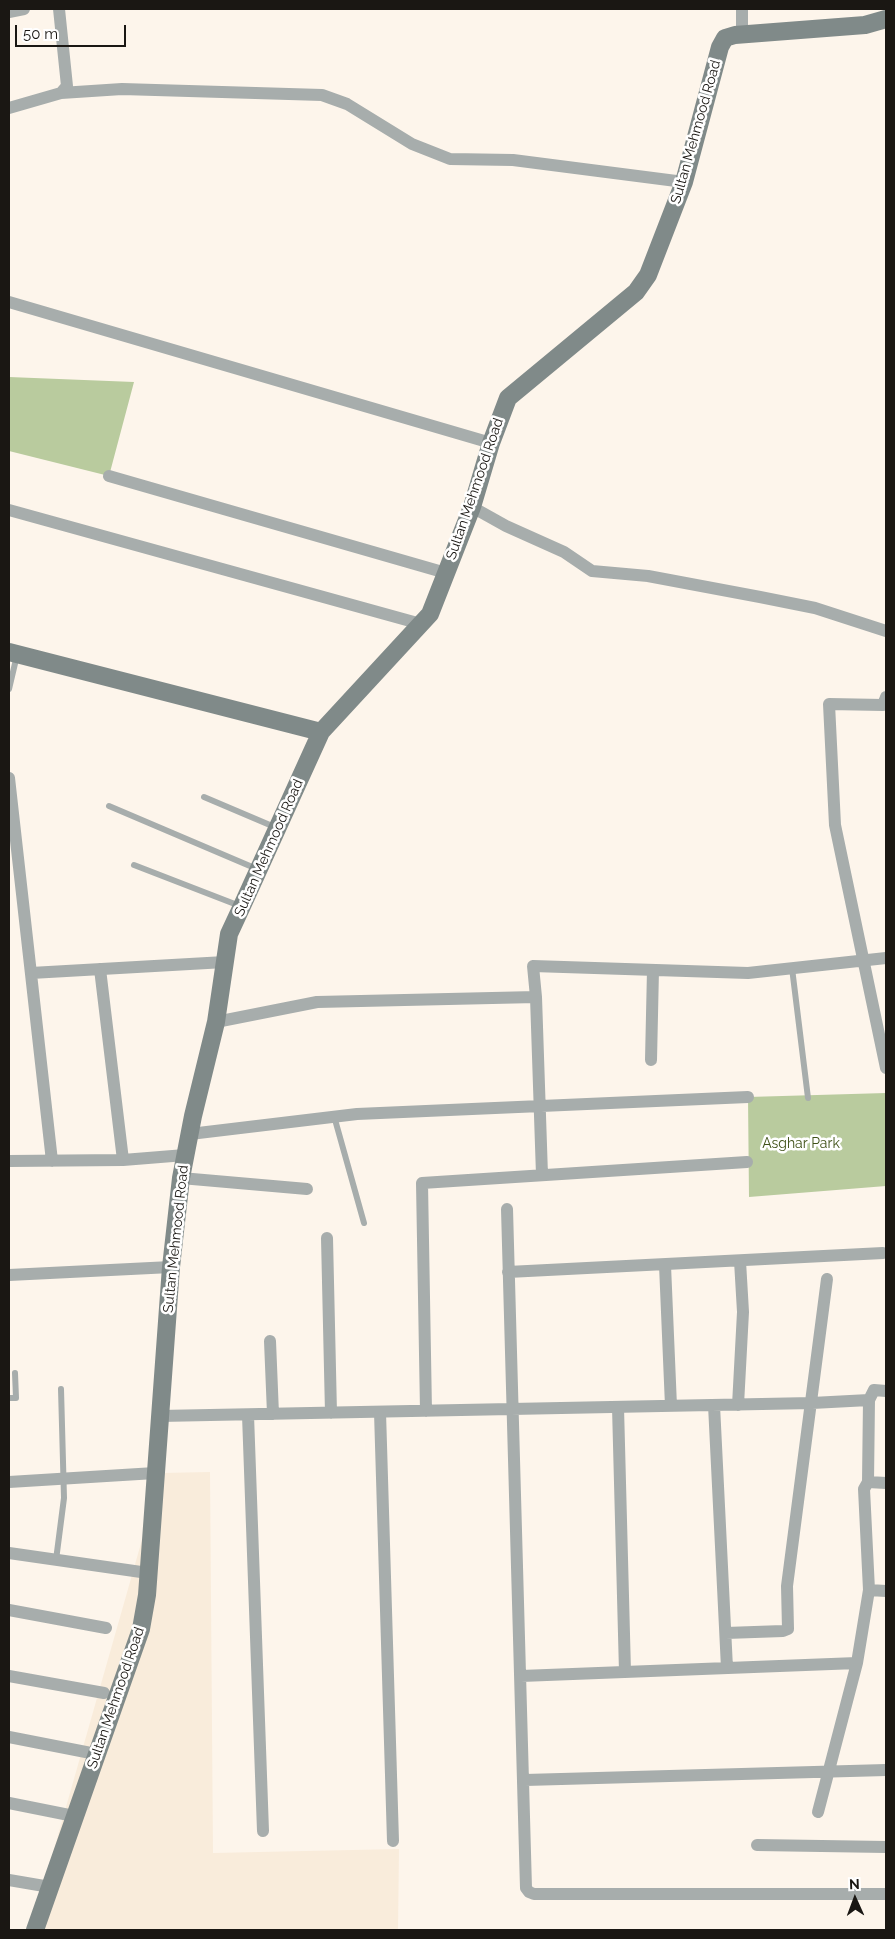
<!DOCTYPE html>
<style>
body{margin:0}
#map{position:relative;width:895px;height:1939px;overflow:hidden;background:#fdf5eb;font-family:Raleway,sans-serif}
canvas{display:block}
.frame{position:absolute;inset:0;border:10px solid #1a1713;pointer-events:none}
.north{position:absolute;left:830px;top:1874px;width:50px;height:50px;-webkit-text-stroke:4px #fff;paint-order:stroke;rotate:358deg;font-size:14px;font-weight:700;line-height:20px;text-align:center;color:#1a1713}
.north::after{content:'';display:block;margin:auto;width:18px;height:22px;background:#1a1713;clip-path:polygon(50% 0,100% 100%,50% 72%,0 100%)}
.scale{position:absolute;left:15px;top:25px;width:111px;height:22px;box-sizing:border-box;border:2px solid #1a1713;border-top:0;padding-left:6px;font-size:15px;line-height:18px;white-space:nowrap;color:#1a1713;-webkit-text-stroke:4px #fff;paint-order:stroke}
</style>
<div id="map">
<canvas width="895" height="1939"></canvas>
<div class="frame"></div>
<div class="north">N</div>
<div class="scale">50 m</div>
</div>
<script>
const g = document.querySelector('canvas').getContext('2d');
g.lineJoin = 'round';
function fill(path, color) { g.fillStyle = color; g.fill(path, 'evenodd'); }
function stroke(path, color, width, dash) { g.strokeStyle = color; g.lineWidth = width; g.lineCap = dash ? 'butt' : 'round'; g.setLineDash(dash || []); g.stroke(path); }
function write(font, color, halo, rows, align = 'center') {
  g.font = font + ' Raleway,sans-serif'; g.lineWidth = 5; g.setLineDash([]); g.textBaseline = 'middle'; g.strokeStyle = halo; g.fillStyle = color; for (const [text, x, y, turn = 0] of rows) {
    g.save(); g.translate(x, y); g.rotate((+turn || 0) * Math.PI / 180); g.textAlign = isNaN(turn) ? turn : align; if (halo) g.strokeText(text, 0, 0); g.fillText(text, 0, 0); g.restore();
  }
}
fill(new Path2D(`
 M210 1472 213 1853 399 1849 398 1930H31L161 1473Z`), '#f9ecdb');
fill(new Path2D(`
 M9 377 134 382 109 476 9 451Z
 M886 1093V1186L749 1197 748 1097Z`), '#b9cb9e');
stroke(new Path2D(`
 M9 689 17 655
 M204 797 277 828
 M109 806 257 869
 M134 865 240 906
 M792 968 808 1098
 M334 1116 364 1223
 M9 1398H16L15 1373
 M56 1560 64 1498 61 1389`), '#a7adac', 6);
stroke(new Path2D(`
 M9 12 24 9
 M742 34V9
 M61 93 122 89 322 95 347 104 412 144 450 159 513 160 684 182
 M9 108 61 93 67 86 59 9
 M9 302 491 443
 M109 476 446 573
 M472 507 506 526 564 552 592 571 648 576 760 597 815 608 886 631
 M9 510 421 624
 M886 697 883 705 829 704 835 825 886 1068
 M9 778 52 1161
 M100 969 123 1160
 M31 973 225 962
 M536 997 542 1175
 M216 1022 317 1002 536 997 533 966 748 973 886 958
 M651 1060 653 970
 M190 1134 357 1114 748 1097
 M9 1161 123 1160 185 1155
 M181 1178 307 1189
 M507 1209 526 1888 529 1892 534 1894H886
 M327 1238 331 1413
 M665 1265 671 1406
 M508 1272 883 1253
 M9 1275 171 1267
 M270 1341 273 1414
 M714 1405 727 1668
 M738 1405 743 1312 740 1261
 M618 1407 625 1672
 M426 1411 422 1183 747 1162
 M380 1412 393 1841
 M248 1415 263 1831
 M160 1416 812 1403 869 1400 874 1390 886 1391
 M9 1482 155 1473
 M868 1482 886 1483
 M9 1553 148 1573
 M869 1590 886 1591
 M9 1610 106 1628
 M726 1633 783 1631 788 1629 787 1586 827 1279
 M9 1676 104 1693
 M521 1676 857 1663
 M9 1737 96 1754
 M525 1780 886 1770
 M9 1803 74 1816
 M818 1812 857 1663 869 1590 864 1489 868 1482 869 1400
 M757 1845 886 1847
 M9 1880 50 1887`), '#a7adac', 12);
stroke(new Path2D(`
 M9 652 321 732
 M35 1930 141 1629 147 1595 171 1267 181 1178 193 1116 216 1022 229 934 242 906 321 732 430 614 472 507 491 443 508 398 636 292 648 275 684 182 720 47 725 38 735 35 865 25 886 19`), '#808a89', 18);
write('14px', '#1a1713', '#fff', [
 ["Sultan Mehmood Road",696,132,-74],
 ["Sultan Mehmood Road",475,489,-71],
 ["Sultan Mehmood Road",269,848,-66],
 ["Sultan Mehmood Road",176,1239,-84],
 ["Sultan Mehmood Road",116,1698,-71]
]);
write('14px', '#3f5117', '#fff', [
 ["Asghar Park",801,1144]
]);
</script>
